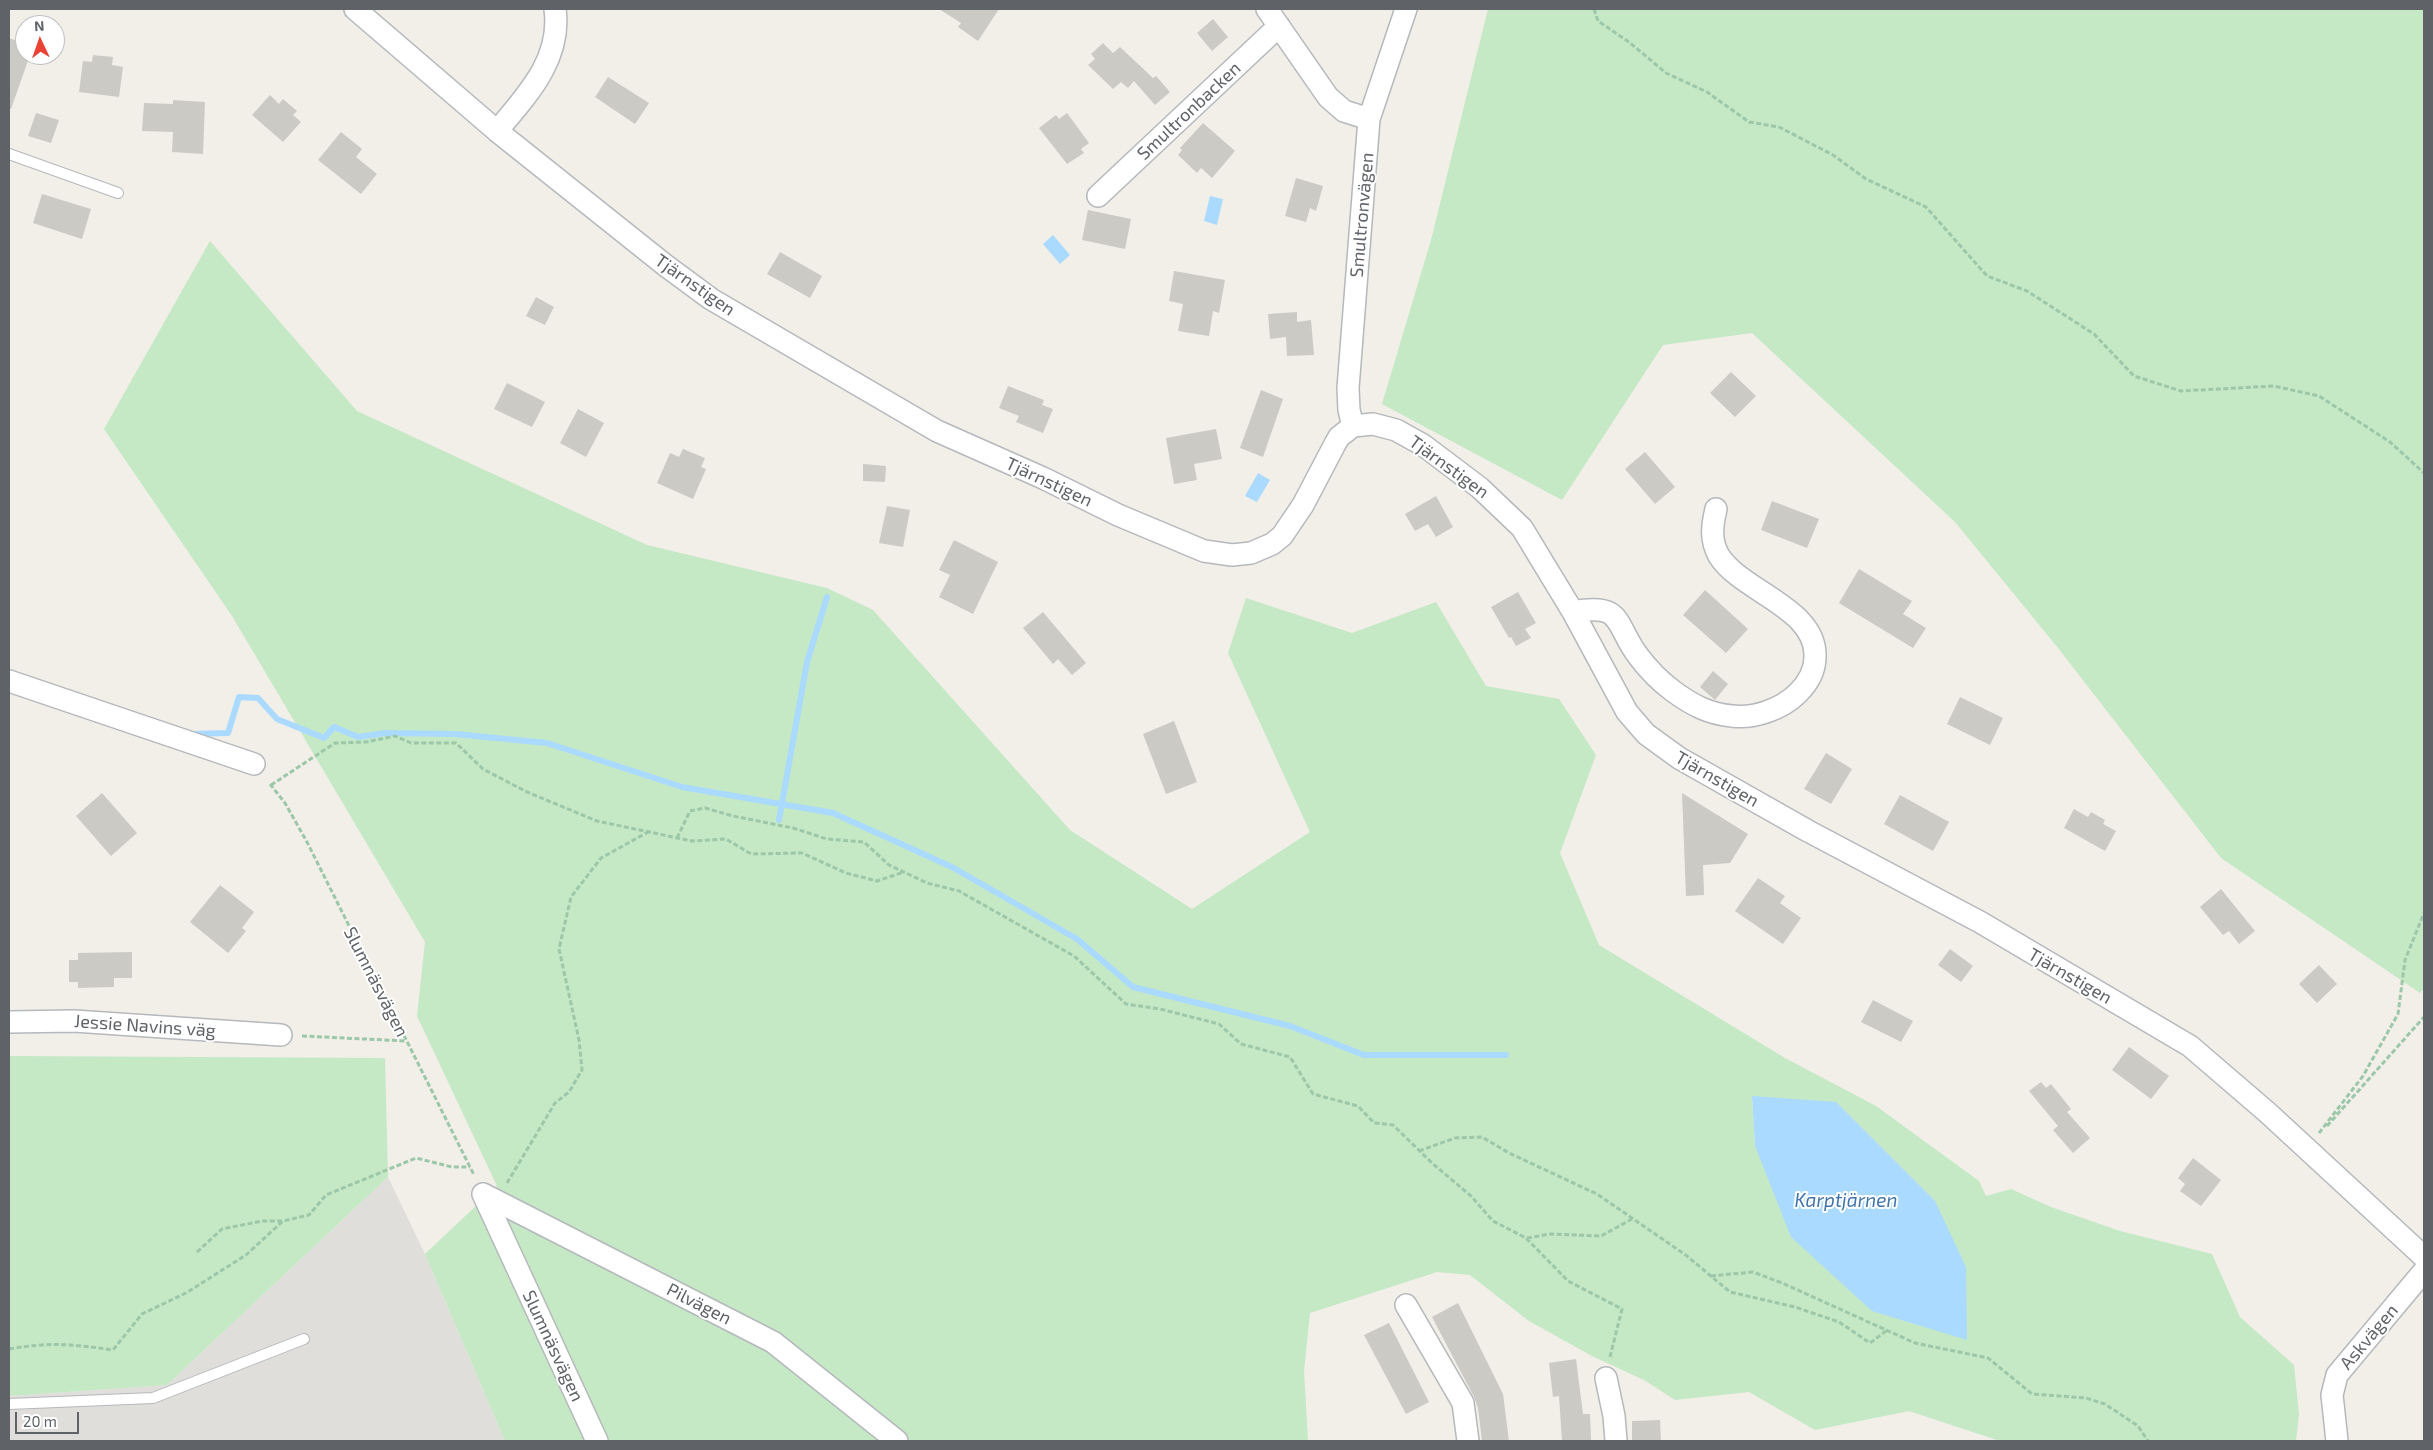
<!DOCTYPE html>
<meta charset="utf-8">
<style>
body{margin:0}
#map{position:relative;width:2433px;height:1450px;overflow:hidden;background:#f1efe8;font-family:"Exo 2",sans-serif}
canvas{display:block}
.frame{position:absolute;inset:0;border:10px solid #5f6368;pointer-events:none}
.north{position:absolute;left:15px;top:15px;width:50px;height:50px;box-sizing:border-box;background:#fff;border:1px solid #bfc1c3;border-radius:50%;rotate:357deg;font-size:14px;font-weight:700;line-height:20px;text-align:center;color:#5f6368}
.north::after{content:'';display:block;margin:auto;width:18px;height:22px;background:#ea4335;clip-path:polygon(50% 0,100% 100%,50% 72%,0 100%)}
.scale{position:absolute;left:15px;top:1412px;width:64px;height:22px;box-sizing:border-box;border:2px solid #5f6368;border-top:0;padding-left:6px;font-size:15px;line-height:18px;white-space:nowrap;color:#5f6368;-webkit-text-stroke:4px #fff;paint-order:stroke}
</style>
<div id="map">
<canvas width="2433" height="1450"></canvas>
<div class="frame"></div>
<div class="north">N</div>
<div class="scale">20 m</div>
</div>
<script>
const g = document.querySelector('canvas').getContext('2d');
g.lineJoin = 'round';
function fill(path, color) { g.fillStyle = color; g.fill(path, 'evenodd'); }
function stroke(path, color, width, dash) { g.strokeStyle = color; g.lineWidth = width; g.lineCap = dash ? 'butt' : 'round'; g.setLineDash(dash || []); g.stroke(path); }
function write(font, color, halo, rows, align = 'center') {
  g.font = font + ' "Exo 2",sans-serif'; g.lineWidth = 4; g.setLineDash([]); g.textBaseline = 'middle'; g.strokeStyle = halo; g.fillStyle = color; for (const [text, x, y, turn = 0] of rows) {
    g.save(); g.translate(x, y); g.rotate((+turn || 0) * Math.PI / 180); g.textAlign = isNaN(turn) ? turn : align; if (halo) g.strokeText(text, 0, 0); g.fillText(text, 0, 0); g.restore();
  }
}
fill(new Path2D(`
 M388 1177 425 1254 505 1441H9V1396L167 1385Z`), '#e0deda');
fill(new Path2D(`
 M1488 9H2424V988L2420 993 2221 858 2058 648 1955 522 1752 333 1663 345 1562 500 1382 404 1431 240Z
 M210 241 357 411 647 545 827 588 873 610 1070 830 1192 909 1310 832 1228 653 1246 598 1352 633 1436 602 1486 686 1559 699 1596 755 1560 853 1599 945 1785 1058 1876 1106 1979 1181 1986 1196 2011 1189 2051 1207 2120 1231 2212 1254 2240 1317 2294 1365 2299 1414 2296 1441H2000L1909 1411 1815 1430 1749 1392 1675 1400 1644 1380 1592 1356 1529 1321 1470 1275 1437 1272 1310 1313 1304 1371 1308 1441H505L425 1254 497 1186 417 1016 425 942 232 616 104 429ZM1752 1096 1967 1339 1872 1310 1755 1146Z
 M9 1056 385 1058 388 1177 167 1385 9 1396Z`), '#c5e8c5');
fill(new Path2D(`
 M1210 196 1223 199 1217 225 1204 221Z
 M1053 235 1070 255 1060 264 1043 244Z
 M1258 473 1270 480 1257 502 1245 496Z
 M1752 1096 1836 1102 1935 1201 1966 1267 1967 1340 1872 1311 1791 1237 1755 1146Z`), '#aadaff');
stroke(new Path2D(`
 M192 734 228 733 239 697 258 698 277 719 324 738 334 727 358 737 385 733 455 734 547 743 682 787 833 813 952 867 1077 939 1133 987 1290 1026 1364 1055H1506
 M779 820 807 662 827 597`), '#aadaff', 6);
fill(new Path2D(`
 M939 9H999L978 41 958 27 961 23Z
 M1213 19 1228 37 1212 51 1197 33Z
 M9 38 25 44V55H30L11 109 9 108Z
 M1103 43 1113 53 1120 47 1153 78 1156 76 1170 92 1155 105 1134 81 1128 88 1121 82 1113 89 1088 65 1095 59 1091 54Z
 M93 55 113 57 112 65 123 67 119 97 79 92 83 61 92 62Z
 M608 77 649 103 635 124 595 97Z
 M270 95 279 104 283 99 297 111 293 115 301 122 283 142 252 115Z
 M173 100 205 102 203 154 172 152 173 132 142 131 144 103 173 104Z
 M36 113 59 120 51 143 28 136Z
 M1067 113 1089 143 1081 149 1084 153 1067 164 1039 128 1056 115 1059 119Z
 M1203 123 1235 151 1212 178 1201 168 1197 173 1178 155 1182 150 1180 148Z
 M341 132 362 149 356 157 377 174 361 194 318 160Z
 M1296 178 1323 186 1316 211 1310 208 1306 222 1285 216Z
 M42 194 91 209 82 239 33 223Z
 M1088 210 1131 219 1125 249 1082 240Z
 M780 252 822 276 810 298 767 274Z
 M1174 271 1225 280 1219 313 1213 311 1209 336 1178 331 1183 304 1169 301Z
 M536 297 554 307 545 325 526 316Z
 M1297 312V322L1311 320 1314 355 1287 356 1286 337 1270 339 1268 314Z
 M1731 372 1756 396 1735 417 1710 393Z
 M507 383 545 402 532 427 494 409Z
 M1008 386 1044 400 1042 405 1053 409 1043 433 1016 422 1019 416 999 408Z
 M1261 390 1283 399 1263 457 1240 448Z
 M578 409 604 423 586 457 560 443Z
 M1216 429 1222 459 1194 464 1197 480 1174 484 1166 438Z
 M683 449 705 458 701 467 706 469 693 499 657 483 670 453 679 457Z
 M1645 452 1675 487 1655 504 1625 469Z
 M863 464 886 466 885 482 863 481Z
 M1436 496 1453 527 1436 537 1428 524 1415 531 1405 514Z
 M1772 501 1819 519 1807 548 1761 530Z
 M887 506 910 510 903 547 879 543Z
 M954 540 998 562 973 614 939 597 950 575 939 570Z
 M1859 569 1912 601 1903 614 1926 628 1913 648 1839 603Z
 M1705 590 1748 629 1726 653 1683 615Z
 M1518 592 1536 623 1525 629 1531 638 1516 646 1511 637 1509 638 1491 607Z
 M1043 612 1086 663 1072 675 1058 659 1053 664 1023 628Z
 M1713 671 1728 684 1715 700 1700 687Z
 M1960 697 2003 718 1990 745 1947 724Z
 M1174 721 1197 782 1166 794 1143 734Z
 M1826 753 1852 769 1831 804 1804 789Z
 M102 793 137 833 111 856 76 816Z
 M1682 793 1748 834 1730 863 1703 865 1704 895 1686 896Z
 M1900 795 1949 822 1933 851 1884 824Z
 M2074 809 2088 817 2091 812 2105 820 2103 824 2116 831 2105 851 2064 828Z
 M1758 878 1785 896 1780 903 1801 918 1783 944 1735 911Z
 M220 885 254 912 242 928 246 931 228 953 190 922Z
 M2221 889 2255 931 2239 944 2229 931 2223 935 2200 907Z
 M1950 949 1973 966 1961 982 1938 965Z
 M132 952V978H114V987L78 988V982H69V960H78V953Z
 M2319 965 2337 984 2317 1003 2299 984Z
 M1873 1000 1913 1021 1901 1042 1861 1022Z
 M2129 1047 2169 1076 2151 1099 2112 1070Z
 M2041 1082 2046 1088 2051 1084 2071 1109 2067 1112 2090 1138 2073 1153 2053 1130 2058 1126 2029 1091Z
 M2193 1158 2221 1180 2201 1206 2180 1191 2185 1184 2178 1178Z
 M1458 1303 1503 1394 1509 1441H1482L1478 1408 1474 1397 1432 1317Z
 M1389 1323 1429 1402 1406 1414 1364 1335Z
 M1576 1359 1583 1414H1590L1591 1441H1562L1559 1396 1553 1397 1549 1363Z
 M1660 1420 1661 1441H1632V1421Z`), '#cccac5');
const lane = new Path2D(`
 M9 154 118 193
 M9 1404 153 1398 304 1339`);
const street = new Path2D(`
 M355 9 497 131 665 265 711 299 937 431 1043 478 1118 515 1204 551 1232 555 1251 553 1272 544 1282 536 1303 505 1335 444 1339 437 1353 426 1373 424 1396 430 1423 445 1480 488 1522 528 1573 612 1627 712 1646 734 1679 758 1808 831 1980 922 2190 1046 2268 1113 2424 1257
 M1267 9 1328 97 1344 111 1369 119
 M497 131C527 95 562 59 555 9
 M1098 196 1279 26
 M1353 426 1349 410 1348 388 1369 119 1406 9
 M1573 612C1625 602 1614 625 1639 657 1648 669 1661 682 1673 691 1692 705 1709 714 1732 716 1754 719 1782 709 1798 693 1808 683 1815 671 1815 657 1817 608 1742 592 1719 556 1710 540 1712 526 1716 509
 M9 681 254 764
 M9 1022 74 1021 281 1035
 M483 1194 773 1342 897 1441
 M483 1194 597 1441
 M1406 1305 1463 1403 1468 1441
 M1606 1378 1614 1416 1616 1441
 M2337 1441 2332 1395 2337 1375 2424 1271`);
stroke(lane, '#b5b8bc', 12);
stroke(street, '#b5b8bc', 24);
stroke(new Path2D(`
 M1594 9 1598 21 1629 42 1666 73 1707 92 1749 122 1779 127 1833 155 1866 179 1926 207 1987 276 2027 291 2094 334 2134 376 2181 391 2274 386 2319 396 2390 442 2424 473
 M270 784 285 803 307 842 474 1175
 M271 785 335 743 366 742 395 736 411 743H456L483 769 527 792 597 821 692 841 726 839 751 854 802 853 846 873 877 881 904 872
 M677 838 690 811 705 808 733 816 793 828 827 839 864 842 889 865 927 883 959 891 1074 956 1126 1004 1160 1009 1219 1024 1241 1044 1290 1057 1313 1094 1358 1106 1374 1123 1393 1125 1432 1163 1471 1196 1493 1221 1526 1238 1568 1281 1622 1309 1610 1357
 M302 1036 406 1041
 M2327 1126 2424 1017
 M2319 1133 2363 1076 2398 1014 2405 960 2424 913
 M1419 1151 1455 1138 1482 1137 1509 1153 1597 1194 1687 1256 1730 1292 1795 1307 1839 1322 1870 1343 1886 1331
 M507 1183 555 1103 569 1092 582 1070 579 1040 559 949 571 897 601 858 650 831
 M1527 1238 1550 1234 1601 1236 1632 1219
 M197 1252 222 1229 262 1221H282
 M1711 1276 1753 1272 1782 1283 1915 1343 1988 1358 2032 1394 2086 1398 2105 1404 2138 1426 2148 1441
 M9 1349C50 1342 72 1344 113 1350L142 1314 186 1293 246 1255 283 1221 309 1215 326 1195 416 1158 452 1167H470`), '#9cc7a9', 3, [5, 2.5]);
stroke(lane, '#fff', 10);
stroke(street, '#fff', 21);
write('18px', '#5f6368', '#fff', [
 ["Smultronbacken",1189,111,-43],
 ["Smultronvägen",1362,215,-85],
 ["Tjärnstigen",695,285,35],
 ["Tjärnstigen",1449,467,36],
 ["Tjärnstigen",1049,482,25],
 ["Tjärnstigen",1717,779,30],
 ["Tjärnstigen",2070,976,30],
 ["Slumnäsvägen",376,982,63],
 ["Jessie Navins väg",145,1026,4],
 ["Pilvägen",699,1304,27],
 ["Askvägen",2369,1337,-50],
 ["Slumnäsvägen",553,1346,65]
]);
write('italic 19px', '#4174aa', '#fff', [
 ["Karptjärnen",1846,1201]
]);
</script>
